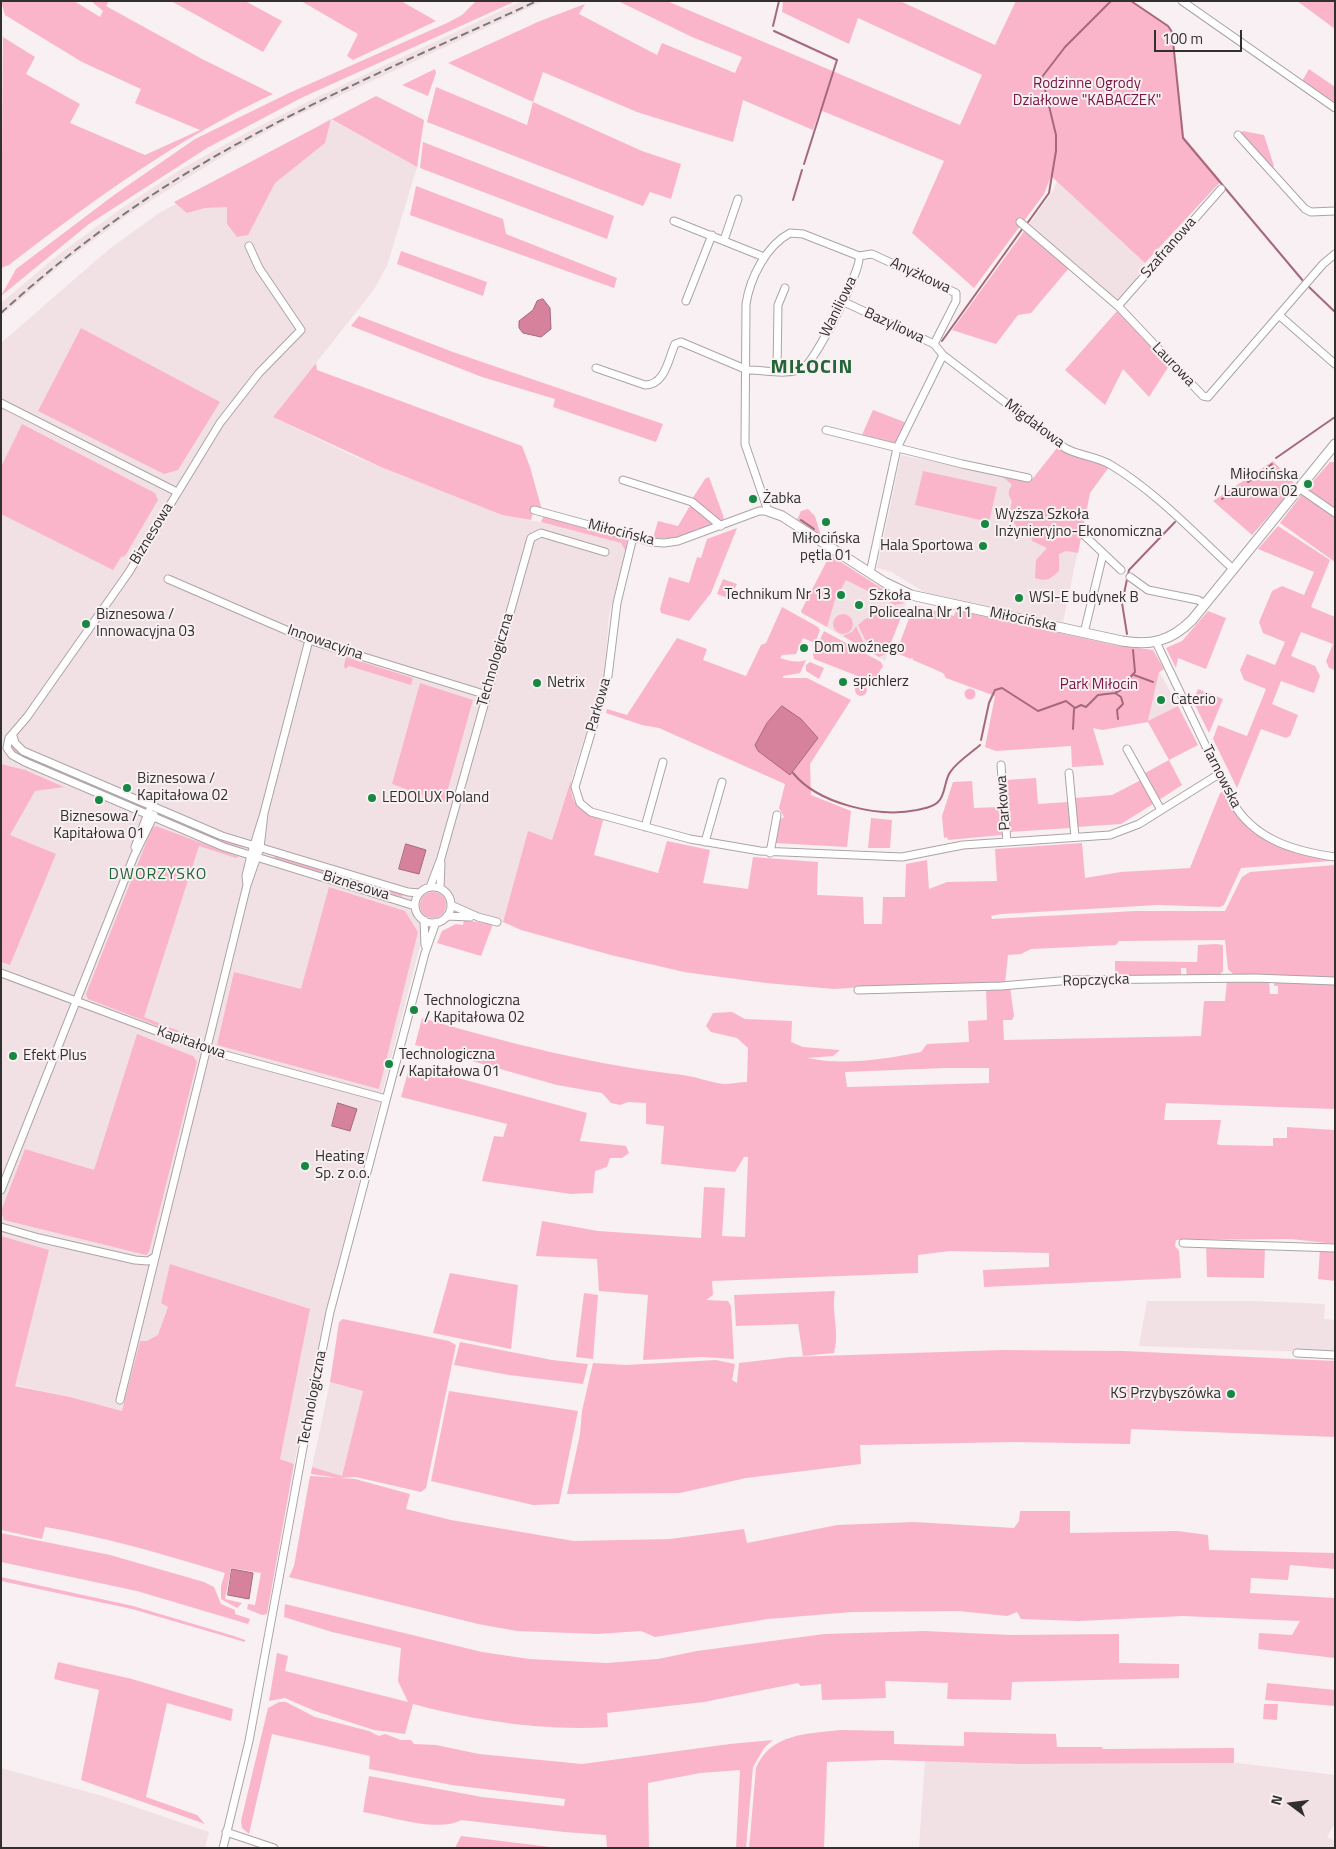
<!DOCTYPE html>
<meta charset="utf-8">
<style>
body{margin:0}
#map{position:relative;width:1336px;height:1849px;overflow:hidden;background:#f8f0f2;font-family:"Titillium Web",sans-serif}
canvas{display:block}
.frame{position:absolute;inset:0;border:2px solid #322f2f;pointer-events:none}
.north{position:absolute;left:1266px;top:1779px;width:50px;height:50px;-webkit-text-stroke:4px #f8f0f2;paint-order:stroke;rotate:285deg;font-size:14px;font-weight:700;line-height:20px;text-align:center;color:#322f2f}
.north::after{content:'';display:block;margin:auto;width:18px;height:22px;background:#322f2f;clip-path:polygon(50% 0,100% 100%,50% 72%,0 100%)}
.scale{position:absolute;left:1154px;top:30px;width:88px;height:22px;box-sizing:border-box;border:2px solid #322f2f;border-top:0;padding-left:6px;font-size:15px;line-height:18px;white-space:nowrap;color:#322f2f;-webkit-text-stroke:4px #f8f0f2;paint-order:stroke}
</style>
<div id="map">
<canvas width="1336" height="1849"></canvas>
<div class="frame"></div>
<div class="north">N</div>
<div class="scale">100 m</div>
</div>
<script>
const g = document.querySelector('canvas').getContext('2d');
g.lineJoin = 'round';
function fill(path, color) { g.fillStyle = color; g.fill(path, 'evenodd'); }
function stroke(path, color, width, dash) { g.strokeStyle = color; g.lineWidth = width; g.lineCap = dash ? 'butt' : 'round'; g.setLineDash(dash || []); g.stroke(path); }
function write(font, color, halo, rows, align = 'center') {
  g.font = font + ' "Titillium Web",sans-serif'; g.lineWidth = 4; g.setLineDash([]); g.textBaseline = 'middle'; g.strokeStyle = halo; g.fillStyle = color; for (const [text, x, y, turn = 0] of rows) {
    g.save(); g.translate(x, y); g.rotate((+turn || 0) * Math.PI / 180); g.textAlign = isNaN(turn) ? turn : align; if (halo) g.strokeText(text, 0, 0); g.fillText(text, 0, 0); g.restore();
  }
}
fill(new Path2D(`
 M522 1H544L288 120 218 159 126 216 61 265 1 316V303L53 259 119 210 178 171 246 133 317 97Z
 M330 119 417 167 387 266 373 291 273 417 351 455 502 515 556 525 621 543 626 552 609 615 604 677 552 840 528 832 503 922 432 899 324 1319 294 1464 205 1434 70 1397 1 1382V343L108 250 159 213 284 147Z
 M1057 181 1145 263 1117 311 1025 230 1053 191Z
 M901 455 1058 488 1109 467 1090 493 1063 622 924 592 891 572 877 568Z
 M830 555 906 603 885 661 802 613 801 611Z
 M1159 671 1178 706 1148 722Z
 M1147 1301H1254L1325 1304 1324 1319 1335 1320V1353L1139 1346Z
 M330 1382 363 1391 342 1476 312 1467Z
 M925 1760 1019 1764 1238 1763 1335 1775V1823L1327 1837 1335 1841V1848H919Z
 M1 1768 106 1797 209 1832 205 1848H1Z`), '#f1e1e5');
fill(new Path2D(`
 M1 1H74L100 17 103 11 91 1H109L106 6 204 60 273 94C178 138 92 201 9 265L1 268 3 37 35 57 26 74 80 104 70 123 145 155 200 130 135 103 141 89 82 62 5 15Z
 M171 1H245L282 21 263 52Z
 M301 1H401L436 21 353 60 347 56 358 34Z
 M476 1H516L301 98 207 148 89 224 1 296 16 269 114 195 195 139 289 93 447 23 462 15Z
 M618 1H667L960 125 982 75 858 18 849 44 782 12 783 1H900L995 45 1016 1H1132L1168 26 1173 32 1184 137 1221 181 1145 263 1051 176 1044 194 974 288 912 233 944 161 820 110 813 130 743 100 733 142 637 112 543 72 533 102 642 151 681 164 671 199 650 192 643 206 427 122 436 87 527 125 533 102 448 63 540 21 585 4 579 14 657 55 662 43 735 73 742 57 692 37Z
 M1297 1 1335 2V29Z
 M435 69 436 73 428 96 402 85Z
 M1309 69 1335 87V106L1301 83Z
 M376 96 424 120 417 167 331 119 325 143 275 183 248 235 237 237 227 224V207L205 208 187 213 174 202Z
 M1243 131 1264 135 1274 166 1271 171 1240 134Z
 M423 142 614 216 607 239 420 168Z
 M416 186 503 219 506 234 617 278 614 288 410 215Z
 M1025 230 1069 268 1031 313 1018 315 996 344 952 330Z
 M401 251 487 282 483 296 397 264Z
 M1117 311 1169 366 1149 397 1123 369 1105 405 1065 370Z
 M359 316 453 352 663 424 656 442 553 407 555 399 482 377 351 326Z
 M81 328 220 402 178 470 164 474 38 411Z
 M316 363 317 370 522 446 530 467 542 510 534 508 531 520 502 515 381 467 273 417Z
 M873 410 907 423 898 441 893 443 862 435Z
 M22 424 155 493 158 500 125 556 121 557 113 570 1 514V467Z
 M1057 448 1109 467 1090 493 1078 553 1066 551 1059 554V571C1050 579 1047 582 1035 578L1036 560 1047 548 1032 541 1031 537 1027 538 1017 532 1016 525 1008 519 1012 501C1008 495 1007 492 1012 485L1003 477 1030 482Z
 M1273 461 1296 485 1252 535 1213 501Z
 M1330 462H1335V562L1280 523 1306 489Z
 M923 471 997 487 989 522 915 505Z
 M709 477 723 515 724 521 721 522 692 499 705 479Z
 M691 504 712 522V525L679 538H653L658 521 678 526Z
 M808 509 815 516 820 533 818 535 797 520 801 511Z
 M544 515 627 539 626 552 621 543 541 522Z
 M1278 526 1330 560 1311 607 1335 617V670L1329 668 1326 661 1333 644 1301 632 1291 656 1315 666 1320 676 1314 693 1281 681 1272 704 1298 715 1290 736 1286 738 1261 729 1237 788 1213 739 1218 725 1247 736 1266 689 1244 680 1240 670 1247 654 1275 665 1285 642 1263 633 1259 622 1272 591 1282 586 1304 595 1314 572 1258 549Z
 M737 528 711 593 689 621 661 613 660 609 669 577 689 583 697 557 701 558 707 539Z
 M830 555 904 603 895 605 846 580 835 600 827 627 802 613 801 611Z
 M723 579 737 584 730 599 717 594Z
 M914 605 954 616 956 610 1114 645 1153 650 1164 669 1159 672 1148 721 1178 706 1198 745 1169 760 1182 785 1159 800 1145 773 1169 760 1148 722 1102 730 1093 728 1104 765 1072 767 1071 746 996 751 985 747 995 696 946 678 943 673 913 660 912 657 911 659 896 653Z
 M782 607 818 627 820 630 815 643 803 638 796 654 782 655 780 658C789 661 797 663 806 660L800 673 783 676V678H807L851 700 810 764 811 795 851 811 847 847 774 843 778 821 784 817 779 808 785 784 659 728 642 725 606 713 607 709 627 715 677 638 707 649 703 660 746 676 761 645 766 643Z
 M891 608 902 615 886 654 879 657 871 652 858 625 865 619Z
 M1208 611 1226 618 1206 669 1178 658 1176 668 1166 648 1182 641Z
 M833 624a10 10 0 1 1 20 0a10 10 0 1 1-20 0Z
 M856 626 867 650 843 636 852 632Z
 M824 631 881 662 883 666 873 682 814 659 813 654Z
 M346 657 413 678 411 685 349 666 345 669 344 666Z
 M810 662 824 668 819 679 806 671V665Z
 M420 683 473 700 444 803 392 784Z
 M855 690a6 6 0 1 1 12 0a6 6 0 1 1-12 0Z
 M964.5 694a5.5 5.5 0 1 1 11 0a5.5 5.5 0 1 1-11 0Z
 M1198 689 1223 699 1209 733 1193 701Z
 M11 744 19 753 76 779 14 753Z
 M1 764 25 770 64 787 35 791 10 835 56 854 10 965 1 962Z
 M1036 778 1038 804 1068 802 1070 828 1009 832 1005 780Z
 M571 780C569 805 582 813 603 820L594 855 658 873 667 841 710 850 703 883 748 889 753 857 818 862 817 895 863 897 864 924H882L883 897H905L906 864 927 860 929 889 947 882 997 881 995 849 1082 843 1085 878 1121 872 1190 868 1220 793 1224 791C1244 834 1262 841 1305 854 1313 856 1324 858 1331 861L1241 868 1224 905 1220 907 1158 905 1001 914 991 916 992 919 1135 911H1225L1242 877 1250 872 1335 865V979L1233 974 1228 969 1225 940 1119 941 1116 945 1031 949 1021 954 1008 955 1005 984 880 986 834 989 766 983 684 972 611 955 521 930 503 922 528 831 552 840Z
 M1141 780 1153 804 1121 824 1077 827 1075 798 1112 795Z
 M84 781 140 805 144 809 83 783Z
 M972 781 974 808 1000 807 1002 835 948 840 947 837 944 838 942 816 953 782Z
 M168 817 242 846 245 848 223 843 167 820Z
 M871 818 892 820 890 848H868Z
 M156 826 239 857 236 858 199 846 144 1017 179 1031 176 1033 88 999 86 994 152 828Z
 M275 856 403 894 402 897 274 859Z
 M329 887 405 911 418 932 379 1089 217 1045 234 972 301 989Z
 M420 905a13 13 0 1 1 26 0a13 13 0 1 1-26 0Z
 M464 920 493 924 481 956 437 943 442 931 456 924 463 925Z
 M1216 944 1223 945V971L1219 976 1187 977 1186 968H1181V978H1115V961L1197 962 1198 945Z
 M1227 981H1269L1270 994H1278V986H1274L1275 981 1335 985V1109L1166 1103 1164 1120H1221L1217 1144 1220 1145 1273 1146V1138H1287V1127L1335 1130V1244L1291 1239 1176 1240 1175 1246 1179 1251 1181 1278 984 1287 983 1270 1049 1267V1253L950 1251 918 1255V1273L712 1281 713 1295 706 1300 728 1301 731 1306 734 1359 703 1357 643 1360 648 1295 599 1291 597 1259 536 1256 542 1221 598 1231 701 1238 704 1187 725 1188 722 1236 745 1237 748 1157H744L735 1172 661 1164 664 1126 646 1124V1103L628 1102 620 1105 611 1103 602 1093 557 1085 415 1045 422 1018C508 1043 594 1065 683 1075 697 1077 713 1083 724 1084 732 1084 740 1082 747 1082L748 1048 737 1038 711 1032 706 1026 713 1013 732 1012 745 1019 792 1021 791 1042 803 1047 840 1050 833 1056 807 1058C844 1066 885 1059 921 1052L927 1044 969 1042 968 1021 987 1020 986 989 1010 987 1014 1016 1012 1020H1003L1004 1040 1201 1036 1204 1001H1225ZM945 1068H989V1083L847 1087 845 1072Z
 M137 1034 193 1056 197 1062 149 1252 146 1255 4 1220 1 1211 25 1149 94 1170Z
 M410 1065 587 1113 580 1141 626 1146 629 1153 622 1158H610L607 1167 595 1171 593 1193 571 1194 482 1181 494 1136 503 1137 507 1124 401 1097Z
 M1 1236 49 1250 15 1386 70 1397 122 1411 140 1341H147L158 1335 168 1307 161 1303 170 1264 310 1309 280 1459 294 1464 267 1614 262 1615 247 1609 248 1604 255 1605 261 1573 231 1568 225 1599 242 1603 237 1608 221 1599V1586L225 1573C166 1555 106 1537 45 1527L42 1539 1 1530Z
 M1206 1245 1265 1246 1264 1278 1207 1277Z
 M1320 1249 1335 1250V1281L1318 1279Z
 M450 1273 518 1285 511 1349 433 1333Z
 M835 1291C831 1312 840 1332 834 1353L803 1356 798 1324 736 1326 734 1295Z
 M584 1293 598 1295 593 1359 576 1357Z
 M343 1319 449 1341 456 1345 426 1488 421 1492 356 1477 339 1478 311 1474 312 1467 342 1476 363 1391 330 1382 339 1322Z
 M460 1342 552 1360 588 1364 583 1384 509 1375 454 1365Z
 M1002 1350 1124 1351 1335 1361V1437L1131 1429 1130 1444 1014 1442 860 1445 861 1464 746 1478 680 1493 567 1494 580 1434 582 1411 593 1363 626 1365 716 1360 735 1364 732 1380 737 1383 739 1363 790 1357Z
 M449 1391 578 1411 559 1504 533 1505 431 1481Z
 M310 1476 355 1479 410 1494 406 1509 451 1520 574 1541 670 1539 744 1529 747 1543 837 1525 914 1522 1014 1528 1019 1521 1020 1511H1070V1533L1177 1531 1208 1535 1209 1550 1334 1553 1335 1548V1569L1290 1565 1288 1580 1251 1578 1250 1593 1335 1598V1658L1258 1649 1259 1633 1292 1635 1300 1621 1183 1616 1079 1621 1021 1619 1017 1612 1007 1616 958 1611 852 1612 768 1619 655 1637 641 1631 598 1634 517 1631 478 1624 289 1577 294 1566Z
 M1 1533 110 1555 204 1582 214 1587 221 1604 235 1610V1614L250 1619 248 1624 137 1591 1 1562Z
 M1 1577 133 1606 234 1636 245 1640V1642L132 1609 1 1581Z
 M285 1604 482 1652 529 1659 606 1663 658 1659 697 1651 824 1634 924 1631 1011 1635 1119 1634V1663L1179 1664V1678L1012 1682 1011 1700 947 1699 948 1683 885 1681 886 1698 822 1700 821 1684 801 1686 798 1683 704 1702 607 1713 608 1727C543 1731 476 1721 413 1704L405 1734 374 1730 315 1711 285 1698 269 1701 277 1653 288 1656 285 1671 408 1702 398 1681 401 1648 332 1632 284 1617Z
 M58 1662 132 1679 233 1709 231 1721 167 1703 146 1797 197 1815 205 1824 81 1780 99 1690 54 1679Z
 M1267 1683 1335 1690V1706L1265 1700Z
 M279 1702H286L315 1717 369 1731 379 1736 385 1734 401 1740H411L414 1744 436 1745 479 1754 582 1764 730 1744 773 1740 764 1748 753 1767 746 1848H736L740 1770 700 1773 648 1783 649 1848H607L606 1835 564 1832 461 1820C438 1833 389 1816 363 1812L369 1776 482 1797 564 1806 565 1799 452 1785 369 1769 370 1756 272 1734 249 1834 242 1828 241 1821 268 1708Z
 M1264 1704H1278L1277 1720 1263 1719Z
 M840 1730 894 1731V1744L964 1746V1732L1056 1734 1057 1747H1102L1103 1749 1234 1748V1763L1019 1764 885 1760 827 1762 824 1848H749L756 1768C771 1733 807 1734 840 1730Z
 M461 1836 558 1848H455Z`), '#fbb5ca');
const water = new Path2D(`
 M543 299 550 308 551 329 541 337 523 333 519 328V321L533 310 537 301Z
 M782 706 801 719 818 738 790 775 758 751 755 745 767 723Z
 M406 844 426 850 419 874 399 869Z
 M338 1103 357 1109 350 1131 332 1126Z
 M232 1569 253 1573 249 1599 228 1595Z`);
fill(water, '#d7829d');
stroke(water, '#a6697c', 1);
stroke(new Path2D(`
 M1131 1 1168 26 1172 32 1183 138 1304 282
 M773 26 779 1
 M774 31 837 60 804 164
 M793 200 802 170
 M1026 225 1049 193 1056 151V135L1042 77 1065 47 1111 1
 M1309 287 1335 312
 M942 341 1023 228
 M1276 458 1335 417
 M1248 482 1272 464
 M1222 499 1241 487
 M801 520 814 529
 M1127 634 1122 603 1129 570 1175 522
 M1134 675 1153 682
 M1115 693 1121 697 1123 704 1117 710 1118 719
 M1073 729 1074 709
 M981 740 989 703 995 690 1002 688 1038 711 1066 701 1075 708 1081 705 1086 707 1098 695 1115 693 1126 687 1127 681 1135 672 1133 650
 M793 773C818 804 879 818 917 810 924 808 932 808 938 802 946 795 944 779 951 771 958 761 971 753 980 745`), '#a6697c', 2);
const minor = new Path2D(`
 M1182 1 1335 108
 M1238 135 1305 209 1311 212 1335 211
 M674 221 764 257
 M1020 222 1118 306 1203 396 1208 397 1323 264 1335 254
 M724 240 738 199
 M249 246 259 268 301 330 259 373 220 423 129 572 27 717 9 738 7 748 12 755 25 762 224 847 415 906
 M859 256 872 254 956 293V301L934 344
 M686 301 712 235
 M842 301 934 344 943 355 1065 448C1079 456 1096 456 1111 465 1156 492 1194 533 1233 569
 M1118 306 1221 189
 M1280 316 1335 364
 M777 371 778 305 785 288
 M1 403 177 492
 M826 430 962 464 1028 478
 M623 480 692 502 721 526
 M1299 488 1335 513
 M534 510 651 542 664 543 678 541 759 511H768L745 444 746 304C750 278 766 246 790 233L803 234 859 256C863 267 815 362 803 368 788 376 765 370 749 370L745 369 681 342 675 344C668 360 665 385 645 385L596 368
 M1084 535 1121 570
 M633 537 617 603 608 676 575 787 580 803 591 812 690 839 760 851 902 857 963 845 1110 835 1139 824 1219 774
 M870 573 897 448 943 355
 M1130 577 1148 590 1198 600 1205 604
 M168 579 309 640 487 695
 M1084 633 1103 554
 M1156 642 1232 801C1253 839 1293 851 1335 857
 M13 736 15 743 23 751 222 836 408 892 419 893
 M1127 749 1161 810
 M1001 765 1007 842
 M1069 773 1075 837
 M645 827 663 762
 M705 842 722 782
 M135 847 149 811
 M770 853 777 815
 M247 885 246 876 251 855 264 813 309 640
 M430 887 441 858 531 538 541 533 605 552
 M415 905a18 18 0 1 1 36 0a18 18 0 1 1-36 0Z
 M440 888 441 863
 M451 905 478 917 497 922
 M447 916 470 917
 M424 920 425 945
 M1 973 207 1050 386 1099
 M858 990 1001 986 1072 980 1255 978 1335 981
 M1 1190 134 856 154 815
 M1 1227 39 1238 135 1260 148 1261 155 1257
 M1183 1243 1335 1248
 M1297 1353 1335 1355
 M120 1400 247 885 260 848 264 813
 M226 1832 274 1848
 M223 1848 249 1741 307 1426 330 1312 425 953 436 922`);
const tertiary = new Path2D(`
 M768 511 782 516 884 582 911 595 1122 641C1151 646 1171 641 1192 620L1335 444`);
stroke(minor, '#aba4a6', 9);
stroke(tertiary, '#aba4a6', 11);
stroke(minor, '#fff', 7);
stroke(tertiary, '#fff', 9);
stroke(new Path2D(`
 M1 313C57 262 117 216 182 176 294 107 418 56 537 1`), '#7c7778', 2, [8, 4]);
for (const [x, y, r, color] of [
 [1308,484,5,"#168841"],
 [753,499,5,"#168841"],
 [826,522,5,"#168841"],
 [985,524,5,"#168841"],
 [983,546,5,"#168841"],
 [841,595,5,"#168841"],
 [1019,598,5,"#168841"],
 [859,605,5,"#168841"],
 [86,624,5,"#168841"],
 [804,648,5,"#168841"],
 [843,682,5,"#168841"],
 [537,683,5,"#168841"],
 [1161,700,5,"#168841"],
 [127,788,5,"#168841"],
 [372,798,5,"#168841"],
 [99,800,5,"#168841"],
 [414,1010,5,"#168841"],
 [13,1056,5,"#168841"],
 [389,1064,5,"#168841"],
 [305,1166,5,"#168841"],
 [1231,1394,5,"#168841"]
]) { const dot = new Path2D(); dot.arc(x, y, r, 0, 2 * Math.PI); g.fillStyle = color; g.fill(dot); stroke(dot, '#f8f0f2', 2); }
write('15px', '#781340', '#f8f0f2', [
 ["Rodzinne Ogrody",1087,84],
 ["Działkowe \"KABACZEK\"",1087,101],
 ["Park Miłocin",1099,685]
]);
write('15px', '#322f2f', '#f8f0f2', [
 ["Szafranowa",1169,248,-49],
 ["Anyżkowa",920,276,25],
 ["Waniliowa",839,307,-64],
 ["Bazyliowa",894,326,25],
 ["Laurowa",1173,365,46],
 ["Migdałowa",1034,424,37],
 ["Miłocińska",621,533,14],
 ["Biznesowa",152,534,-59],
 ["Miłocińska",1023,620,12],
 ["Innowacyjna",325,643,19],
 ["Technologiczna",496,660,-74],
 ["Parkowa",599,705,-74],
 ["Tarnowska",1221,777,63],
 ["Parkowa",1004,803,-94],
 ["Biznesowa",356,886,17],
 ["Ropczycka",1096,981,-2],
 ["Kapitałowa",191,1043,19],
 ["Technologiczna",313,1398,-79]
]);
write('15px', '#322f2f', '#f8f0f2', [
 ["Miłocińska",1298,475,"right"],
 ["/ Laurowa 02",1298,492,"right"],
 ["Żabka",763,499],
 ["Wyższa Szkoła",995,515],
 ["Inżynieryjno-Ekonomiczna",995,532],
 ["Miłocińska",826,539,"center"],
 ["pętla 01",826,556,"center"],
 ["Hala Sportowa",973,546,"right"],
 ["Technikum Nr 13",831,595,"right"],
 ["Szkoła",869,596],
 ["Policealna Nr 11",869,613],
 ["WSI-E budynek B",1029,598],
 ["Biznesowa /",96,615],
 ["Innowacyjna 03",96,632],
 ["Dom woźnego",814,648],
 ["spichlerz",853,682],
 ["Netrix",547,683],
 ["Caterio",1171,700],
 ["Biznesowa /",137,779],
 ["Kapitałowa 02",137,796],
 ["LEDOLUX Poland",382,798],
 ["Biznesowa /",99,817,"center"],
 ["Kapitałowa 01",99,834,"center"],
 ["Technologiczna",424,1001],
 ["/ Kapitałowa 02",424,1018],
 ["Technologiczna",399,1055],
 ["/ Kapitałowa 01",399,1072],
 ["Efekt Plus",23,1056],
 ["Heating",315,1157],
 ["Sp. z o.o.",315,1174],
 ["KS Przybyszówka",1221,1394,"right"]
], 'left');
g.letterSpacing = '1px';
write('16px', '#236536', '#f8f0f2', [
 ["DWORZYSKO",158,875]
]);
g.letterSpacing = '0px';
g.letterSpacing = '1px';
write('bold 20px', '#236536', '#f8f0f2', [
 ["MIŁOCIN",812,368]
]);
g.letterSpacing = '0px';
</script>
